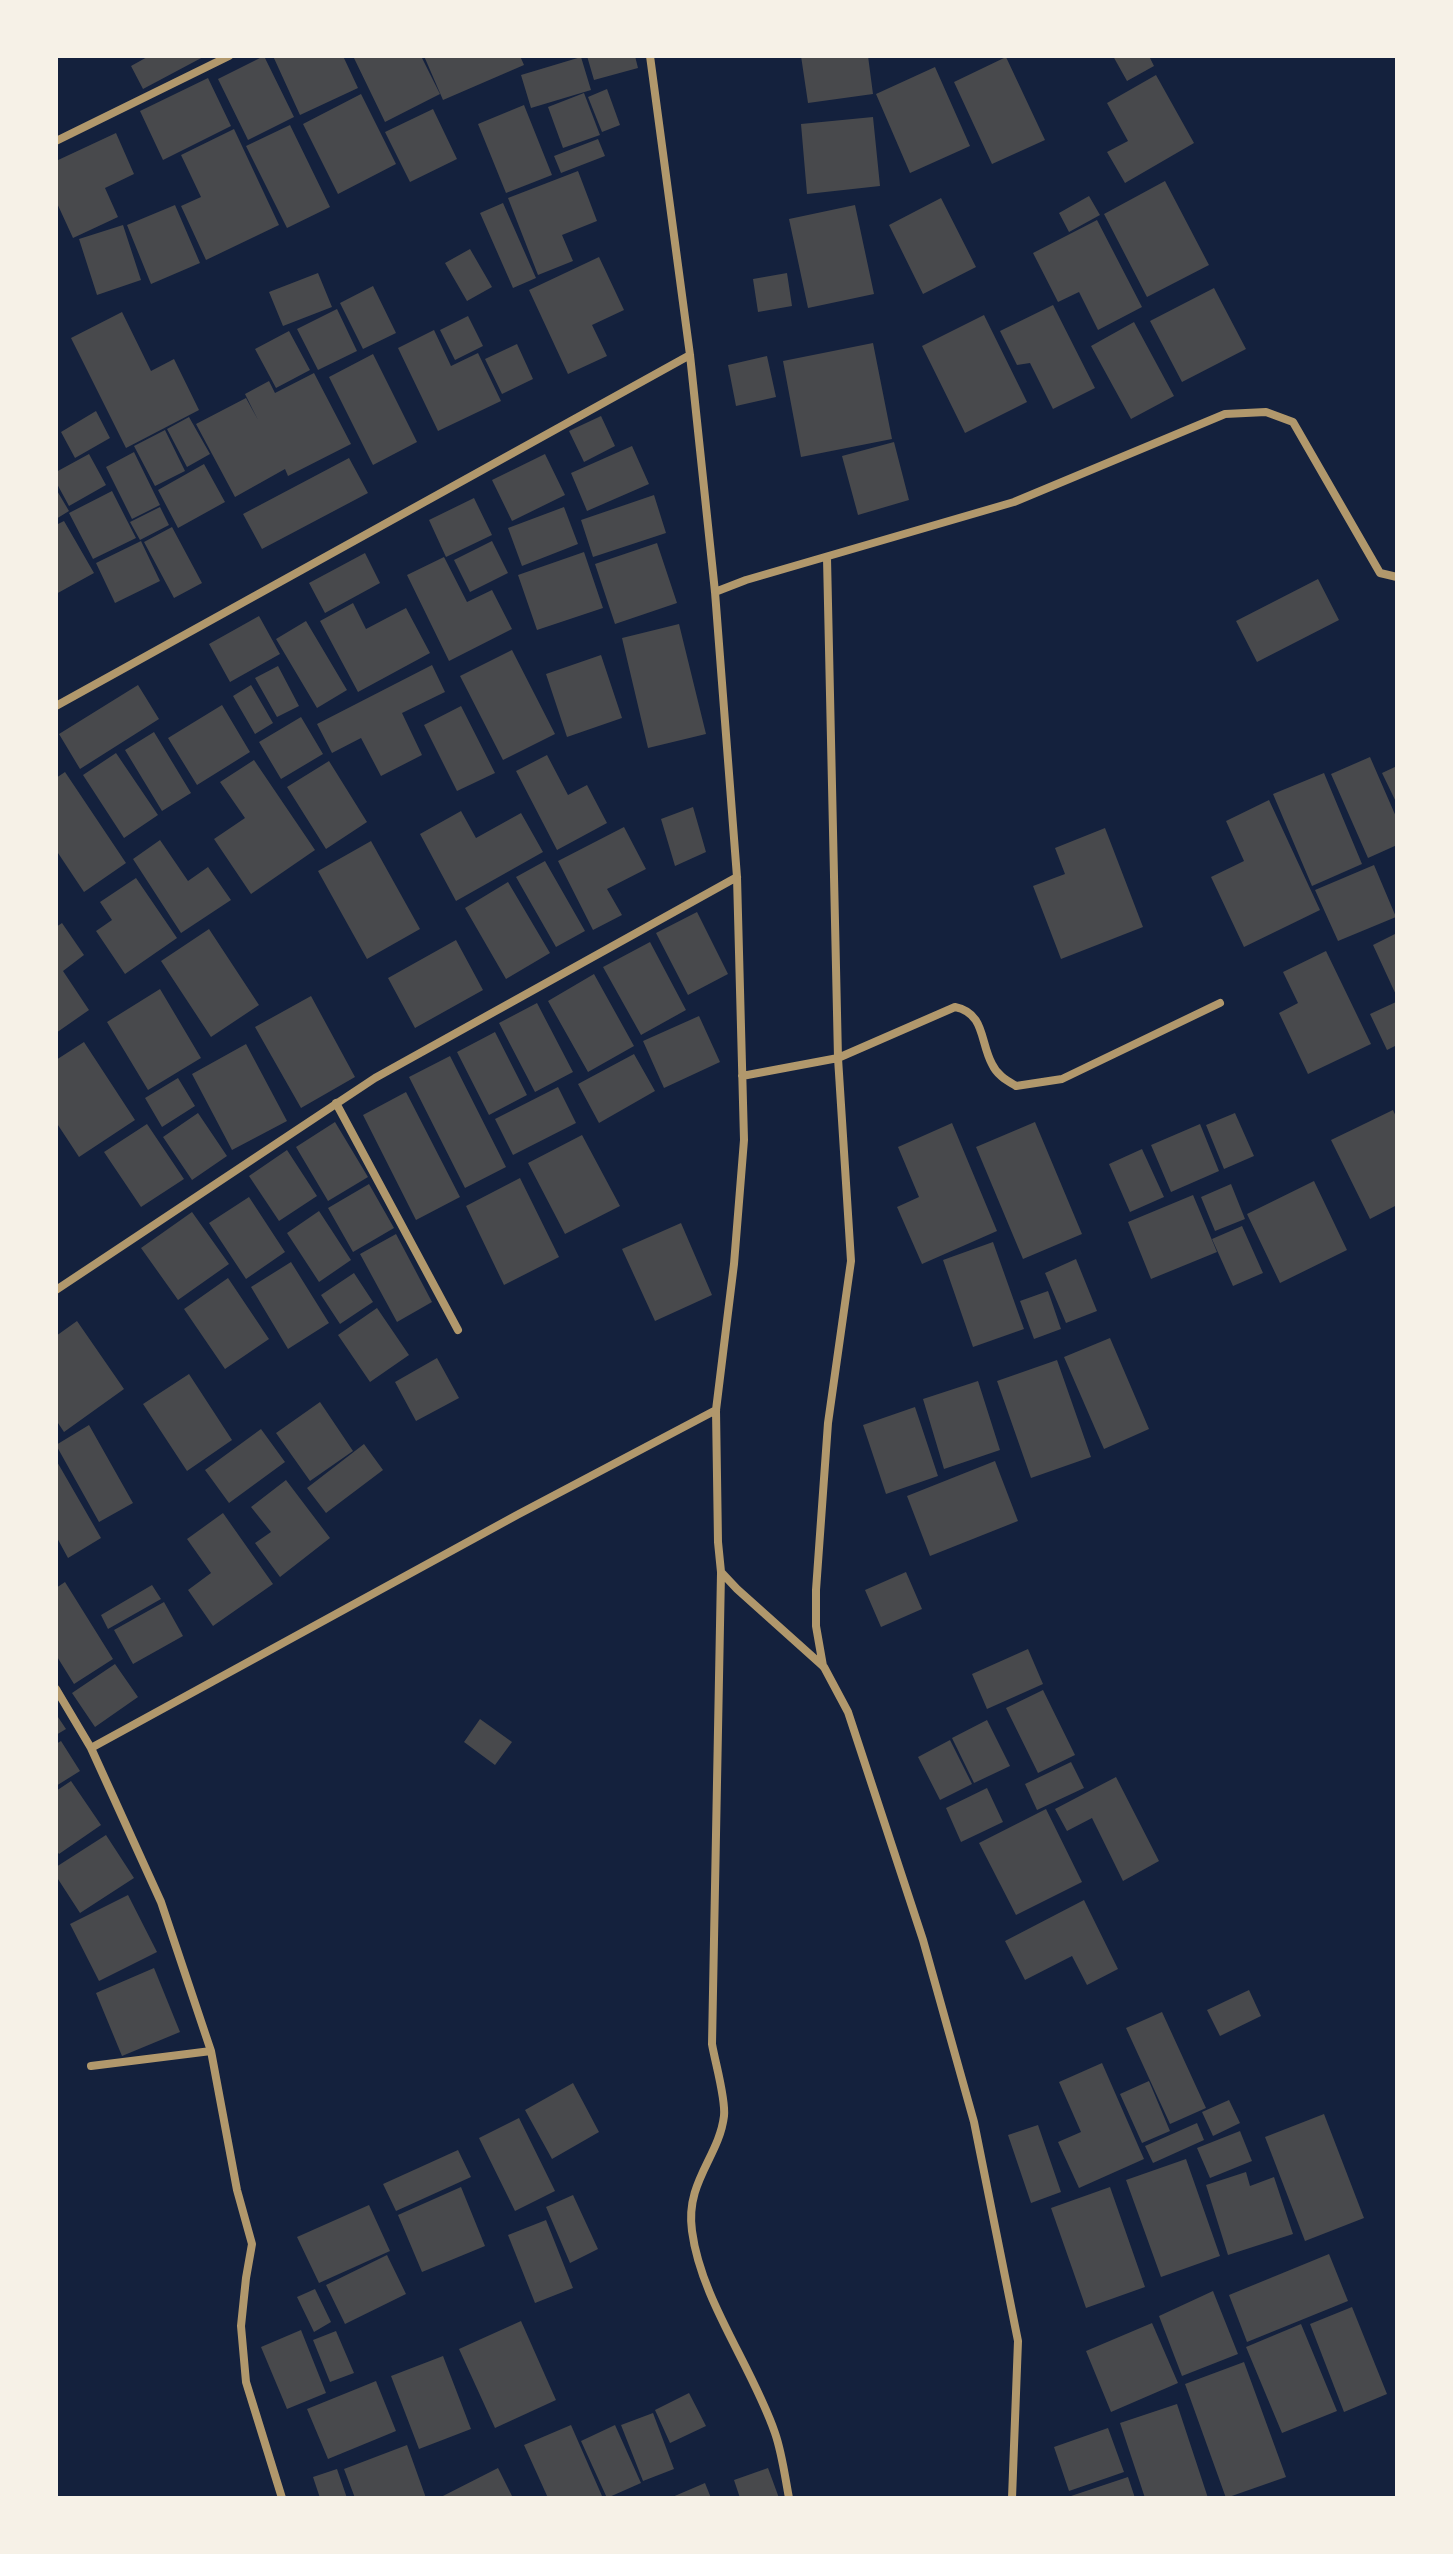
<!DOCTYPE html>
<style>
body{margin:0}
#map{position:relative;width:1453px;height:2554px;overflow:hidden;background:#14213d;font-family:"Fira Sans Condensed",sans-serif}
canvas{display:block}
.frame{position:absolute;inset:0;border:58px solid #f6f1e7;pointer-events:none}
</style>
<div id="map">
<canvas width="1453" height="2554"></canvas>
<div class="frame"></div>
</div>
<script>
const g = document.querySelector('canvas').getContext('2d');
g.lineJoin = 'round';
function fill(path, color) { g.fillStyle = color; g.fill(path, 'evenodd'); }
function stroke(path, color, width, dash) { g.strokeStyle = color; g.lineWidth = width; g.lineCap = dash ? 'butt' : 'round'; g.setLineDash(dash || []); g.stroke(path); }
fill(new Path2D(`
 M149 56H205L143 89 131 66Z
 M264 56 294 117 248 140 218 79Z
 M273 56H343L358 88 300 115Z
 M353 56H421L440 94 385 122Z
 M424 56H520L524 65 443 100Z
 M587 56H635L638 68 594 80Z
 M801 56H868L873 94 808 103Z
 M1113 56H1149L1154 66 1127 81Z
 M581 57 591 90 531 108 521 75Z
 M1006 57 1045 140 992 164 954 82Z
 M935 67 970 146 910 173 876 94Z
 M1156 75 1194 143 1125 183 1107 152 1128 141 1107 103Z
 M208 78 231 126 163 160 140 111Z
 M607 89 620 125 602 132 588 97Z
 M584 93 600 135 563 148 548 107Z
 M361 94 396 164 338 194 303 124Z
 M524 105 552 175 506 193 478 124Z
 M433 109 457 159 410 182 385 132Z
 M873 117 880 186 807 194 801 124Z
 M290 125 330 207 287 228 246 146Z
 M234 129 279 225 206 260 181 206 201 197 181 155Z
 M116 133 134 174 105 188 118 217 73 238 56 201V161Z
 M598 139 605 156 561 173 554 156Z
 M578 171 597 221 562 235 573 261 538 275 508 198Z
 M1165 181 1209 265 1147 297 1104 214Z
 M1089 196 1100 215 1069 232 1059 213Z
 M941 198 976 267 923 294 889 225Z
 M503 203 536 278 513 288 480 213Z
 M175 205 200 263 151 284 127 225Z
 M855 205 874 294 808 308 789 219Z
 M1097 220 1142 307 1098 330 1079 292 1058 302 1033 253Z
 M123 225 141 280 97 295 79 239Z
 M470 249 492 287 467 301 445 263Z
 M599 257 624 310 592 325 607 356 568 374 529 290Z
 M318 273 332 307 283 326 269 292Z
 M787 273 792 306 758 312 753 279Z
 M373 286 396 333 363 349 340 303Z
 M1214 288 1246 349 1182 382 1150 321Z
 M1053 305 1095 388 1053 409 1030 363 1017 365 1000 331Z
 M337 309 357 351 318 370 297 329Z
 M122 312 151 371 174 359 199 410 126 448 71 338Z
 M984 315 1027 402 965 433 922 346Z
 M468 316 483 346 455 360 440 330Z
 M1134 322 1174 396 1131 419 1091 346Z
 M434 330 451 366 478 353 501 401 438 431 398 348Z
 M289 331 310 370 276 388 255 349Z
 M873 343 892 439 801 457 783 361Z
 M517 344 533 379 502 394 485 359Z
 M373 354 417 442 373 465 329 377Z
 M767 356 776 397 736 406 728 365Z
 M314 373 351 444 288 476 285 469 235 497 196 424 246 398 258 420 245 394 269 381 275 393Z
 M96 411 110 438 75 458 61 432Z
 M601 416 615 446 584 462 569 431Z
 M189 417 210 454 187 467 167 429Z
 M165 430 185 471 155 486 134 446Z
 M894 442 909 500 858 515 842 456Z
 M632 446 649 484 587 511 571 473Z
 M134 452 160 505 132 519 106 467Z
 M89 454 106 485 69 506 56 482V472Z
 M545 454 565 495 512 521 492 480Z
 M349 458 368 493 262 549 243 514Z
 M204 464 225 502 178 528 158 490Z
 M56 489 69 511 56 519Z
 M112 491 136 538 93 559 69 513Z
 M654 495 666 533 593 557 581 520Z
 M474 498 492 535 446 557 429 520Z
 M160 507 169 525 140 540 130 522Z
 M564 507 578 544 522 566 508 528Z
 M64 521 94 573 56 594V525Z
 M172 527 202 583 174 598 144 542Z
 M141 541 160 581 115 603 96 563Z
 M492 541 508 573 470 592 454 560Z
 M657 543 677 603 615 624 595 564Z
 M584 552 603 608 537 630 518 575Z
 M365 553 380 583 325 613 309 583Z
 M444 557 467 602 492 590 512 629 449 661 407 575Z
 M1318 579 1339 620 1257 662 1236 621Z
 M353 603 366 629 406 608 430 653 358 692 320 621Z
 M259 616 280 654 230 682 209 644Z
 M306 621 347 690 317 708 276 639Z
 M679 624 706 734 648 748 622 638Z
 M512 650 555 734 503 760 460 676Z
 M601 655 622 718 567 737 546 674Z
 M432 665 445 692 402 713 422 755 381 776 361 738 332 753 317 724Z
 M278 666 299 706 277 717 255 678Z
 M138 685 159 719 80 769 59 734Z
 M251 685 273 723 255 734 233 696Z
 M222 705 250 752 197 785 168 738Z
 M461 706 495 773 457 791 424 725Z
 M301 717 323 754 281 779 259 742Z
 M154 732 191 793 162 811 125 750Z
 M116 753 158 815 124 838 83 775Z
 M547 755 568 795 587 785 607 823 557 850 516 771Z
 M1370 757 1397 819V845L1368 858 1331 774Z
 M254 760 315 850 251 894 214 839 245 818 220 782Z
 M329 761 367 822 326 849 287 787Z
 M1397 766V804L1382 773Z
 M65 772 126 863 84 892 56 850V778Z
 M1324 773 1362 864 1312 886 1273 794Z
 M1269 800 1320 910 1244 947 1211 877 1244 861 1226 821Z
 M693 807 706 852 675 866 661 819Z
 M461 811 476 838 521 813 543 852 456 901 420 834Z
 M624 827 646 869 607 889 622 915 593 930 558 861Z
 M1105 828 1143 927 1061 959 1033 886 1065 874 1055 848Z
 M160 840 188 881 208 867 231 900 181 933 133 859Z
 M371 841 420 929 367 959 318 871Z
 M545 861 585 931 556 947 516 877Z
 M1374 865 1396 917 1338 941 1315 890Z
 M136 878 177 938 125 974 96 931 112 920 100 902Z
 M508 882 550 953 506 979 465 908Z
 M697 912 728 974 688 995 656 933Z
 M62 923 84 955 63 971 89 1010 56 1033V927Z
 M209 929 259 1005 211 1037 161 961Z
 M1397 933V997L1373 945Z
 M456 940 483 990 415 1028 388 978Z
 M650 942 686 1010 641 1035 603 967Z
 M1326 951 1371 1044 1308 1074 1279 1013 1298 1003 1283 972Z
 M594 974 634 1046 588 1072 548 1001Z
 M160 989 201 1058 148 1090 107 1022Z
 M311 996 355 1077 301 1108 255 1027Z
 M1396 1002 1397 1045 1387 1050 1370 1014Z
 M537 1003 573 1072 535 1092 499 1023Z
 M699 1016 720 1062 664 1088 643 1041Z
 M495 1032 527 1095 489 1115 457 1052Z
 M84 1042 135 1120 79 1157 56 1122V1060Z
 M246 1044 287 1121 232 1150 192 1074Z
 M634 1054 655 1091 599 1123 578 1084Z
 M450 1056 506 1167 465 1188 409 1077Z
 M178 1078 195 1106 162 1127 145 1098Z
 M558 1087 576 1123 513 1155 495 1119Z
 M406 1092 460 1197 416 1220 363 1115Z
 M1393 1110 1397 1119V1205L1370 1219 1331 1140Z
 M198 1113 227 1156 192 1180 163 1137Z
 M1235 1113 1254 1156 1224 1169 1206 1125Z
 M335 1122 368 1177 328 1201 296 1147Z
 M1035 1122 1082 1234 1023 1259 976 1147Z
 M952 1123 997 1231 922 1264 897 1207 919 1197 898 1147Z
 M147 1124 184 1179 141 1207 104 1152Z
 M1200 1124 1219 1171 1171 1192 1151 1145Z
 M582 1135 620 1206 565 1234 528 1163Z
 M1142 1149 1164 1197 1130 1212 1109 1164Z
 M287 1150 317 1196 279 1221 249 1176Z
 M520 1178 559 1257 504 1285 466 1206Z
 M1314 1181 1347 1250 1280 1283 1247 1214Z
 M369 1184 394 1228 353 1252 328 1208Z
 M1231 1184 1245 1219 1215 1231 1201 1197Z
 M1193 1195 1217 1252 1151 1279 1128 1222Z
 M249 1197 285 1252 246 1279 209 1223Z
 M319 1211 351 1260 319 1282 287 1233Z
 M192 1212 229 1264 178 1300 141 1248Z
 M681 1223 712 1295 655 1321 622 1249Z
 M1242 1226 1263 1273 1233 1286 1212 1239Z
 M396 1234 432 1302 397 1322 360 1254Z
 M993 1242 1024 1329 973 1347 943 1260Z
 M1076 1259 1097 1311 1066 1323 1045 1273Z
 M291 1262 329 1323 288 1349 251 1287Z
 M354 1273 373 1302 340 1324 321 1295Z
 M228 1278 269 1339 225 1369 184 1309Z
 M1048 1291 1061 1329 1034 1339 1020 1301Z
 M377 1308 409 1355 370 1382 338 1335Z
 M77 1321 124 1389 64 1432 56 1420V1336Z
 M1110 1338 1149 1429 1104 1449 1064 1357Z
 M437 1358 459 1398 416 1421 395 1382Z
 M1057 1360 1091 1457 1031 1478 997 1381Z
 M189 1374 232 1440 187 1471 143 1404Z
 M978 1381 1000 1450 944 1469 923 1399Z
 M320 1402 353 1451 310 1481 276 1433Z
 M915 1407 938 1476 886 1494 863 1425Z
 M89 1425 133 1503 99 1522 56 1445Z
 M261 1429 285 1462 229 1503 205 1470Z
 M364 1444 383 1470 326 1513 307 1488Z
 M56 1460 101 1538 68 1558 56 1536Z
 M995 1461 1018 1521 930 1556 907 1496Z
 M286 1480 330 1538 280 1577 255 1543 271 1532 251 1507Z
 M223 1513 273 1584 213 1626 188 1590 211 1573 187 1539Z
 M906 1572 922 1609 881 1627 865 1590Z
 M65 1582 113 1659 74 1684 56 1655V1588Z
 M152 1585 161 1599 108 1629 101 1615Z
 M164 1602 183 1636 133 1664 114 1630Z
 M1028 1649 1043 1684 987 1709 972 1674Z
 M115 1664 138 1697 95 1727 72 1693Z
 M1043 1690 1075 1755 1038 1773 1006 1708Z
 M56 1714 66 1729 56 1735Z
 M480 1719 512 1742 495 1765 464 1742Z
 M987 1720 1010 1766 974 1783 952 1738Z
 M950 1740 972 1784 940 1800 918 1757Z
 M61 1741 80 1771 56 1786V1744Z
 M1071 1762 1084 1788 1037 1810 1025 1784Z
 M1116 1777 1159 1861 1123 1881 1092 1818 1067 1831 1055 1809Z
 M71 1781 101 1825 59 1854 56 1850V1791Z
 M987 1788 1003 1822 961 1842 946 1808Z
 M1046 1809 1082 1882 1016 1915 979 1843Z
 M106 1835 134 1878 80 1913 56 1876V1867Z
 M128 1895 157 1952 99 1981 70 1924Z
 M1084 1900 1118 1969 1087 1985 1072 1956 1025 1980 1005 1941Z
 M154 1968 180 2032 122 2056 96 1993Z
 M1249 1990 1261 2016 1220 2036 1207 2010Z
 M1162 2012 1206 2108 1170 2124 1126 2028Z
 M1102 2063 1144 2159 1079 2188 1058 2142 1081 2132 1059 2082Z
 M1149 2081 1170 2131 1142 2143 1120 2094Z
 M573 2083 599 2132 552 2159 525 2110Z
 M1229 2100 1240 2123 1213 2136 1202 2112Z
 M1324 2114 1364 2218 1305 2241 1265 2137Z
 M519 2118 555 2191 515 2211 479 2138Z
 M1197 2123 1204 2140 1153 2163 1145 2146Z
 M1038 2125 1061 2192 1031 2203 1008 2135Z
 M1240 2131 1252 2161 1210 2178 1197 2148Z
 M458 2150 471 2177 396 2211 383 2184Z
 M1186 2159 1220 2256 1161 2277 1126 2180Z
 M1246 2172 1250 2186 1274 2177 1293 2234 1228 2255 1206 2185Z
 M461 2187 485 2246 422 2272 398 2215Z
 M1110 2187 1145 2287 1086 2308 1051 2208Z
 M573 2195 598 2249 570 2263 546 2207Z
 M369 2205 390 2251 319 2283 297 2237Z
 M546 2220 573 2288 535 2303 508 2235Z
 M1329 2254 1348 2301 1247 2342 1229 2295Z
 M387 2255 406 2294 345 2324 326 2285Z
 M315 2289 331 2322 314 2332 297 2297Z
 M1213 2291 1238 2354 1182 2376 1159 2316Z
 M1352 2307 1387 2394 1344 2412 1310 2324Z
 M521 2321 556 2400 495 2428 459 2349Z
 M1152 2323 1178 2383 1111 2412 1086 2351Z
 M1301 2324 1337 2411 1282 2433 1246 2347Z
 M301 2330 326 2393 287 2409 261 2347Z
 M336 2331 354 2373 330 2382 313 2340Z
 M443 2356 471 2429 419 2449 391 2376Z
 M1244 2362 1286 2477 1226 2498 1185 2384Z
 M376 2381 396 2431 328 2459 307 2409Z
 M689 2393 706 2426 670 2443 655 2410Z
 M1177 2404 1208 2498H1145L1120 2423Z
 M653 2413 674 2469 643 2481 621 2425Z
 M571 2425 602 2496 597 2498H548L524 2445Z
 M615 2425 641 2483 607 2498 581 2441Z
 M1108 2428 1124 2472 1069 2491 1054 2447Z
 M407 2445 426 2498H355L344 2469Z
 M498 2468 513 2498H439Z
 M768 2468 779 2498H740L734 2480Z
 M337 2469 347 2498H320L313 2477Z
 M1128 2477 1135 2498H1068V2497Z
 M705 2483 711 2498H670Z`), '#48494c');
stroke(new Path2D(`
 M650 56 690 355 715 592 737 877 744 1140 734 1264 716 1410 718 1542 721 1572 737 1589 824 1667 848 1712 923 1940 974 2122 1018 2341 1012 2498
 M56 141 229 56
 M715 592 746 580 1014 502 1225 414 1266 412 1293 422 1380 573 1397 577
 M56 706 690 355
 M742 1076 838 1058 955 1007C985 1013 980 1042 992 1064 997 1075 1006 1080 1016 1086L1062 1079 1220 1003
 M336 1103 458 1330
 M56 1290 375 1078 737 877
 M721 1573 712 2044C715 2062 726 2099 724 2116 719 2157 685 2182 692 2231 701 2300 752 2366 775 2433 782 2453 785 2477 789 2498
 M823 1666 816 1626V1590L828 1423 851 1261 838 1058 827 558
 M56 1689 91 1748 161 1902 211 2051 237 2190 252 2244 246 2278 241 2326 246 2382 282 2498
 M91 1748 517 1515 716 1410
 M91 2066 211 2051`), '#b1986c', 8);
</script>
